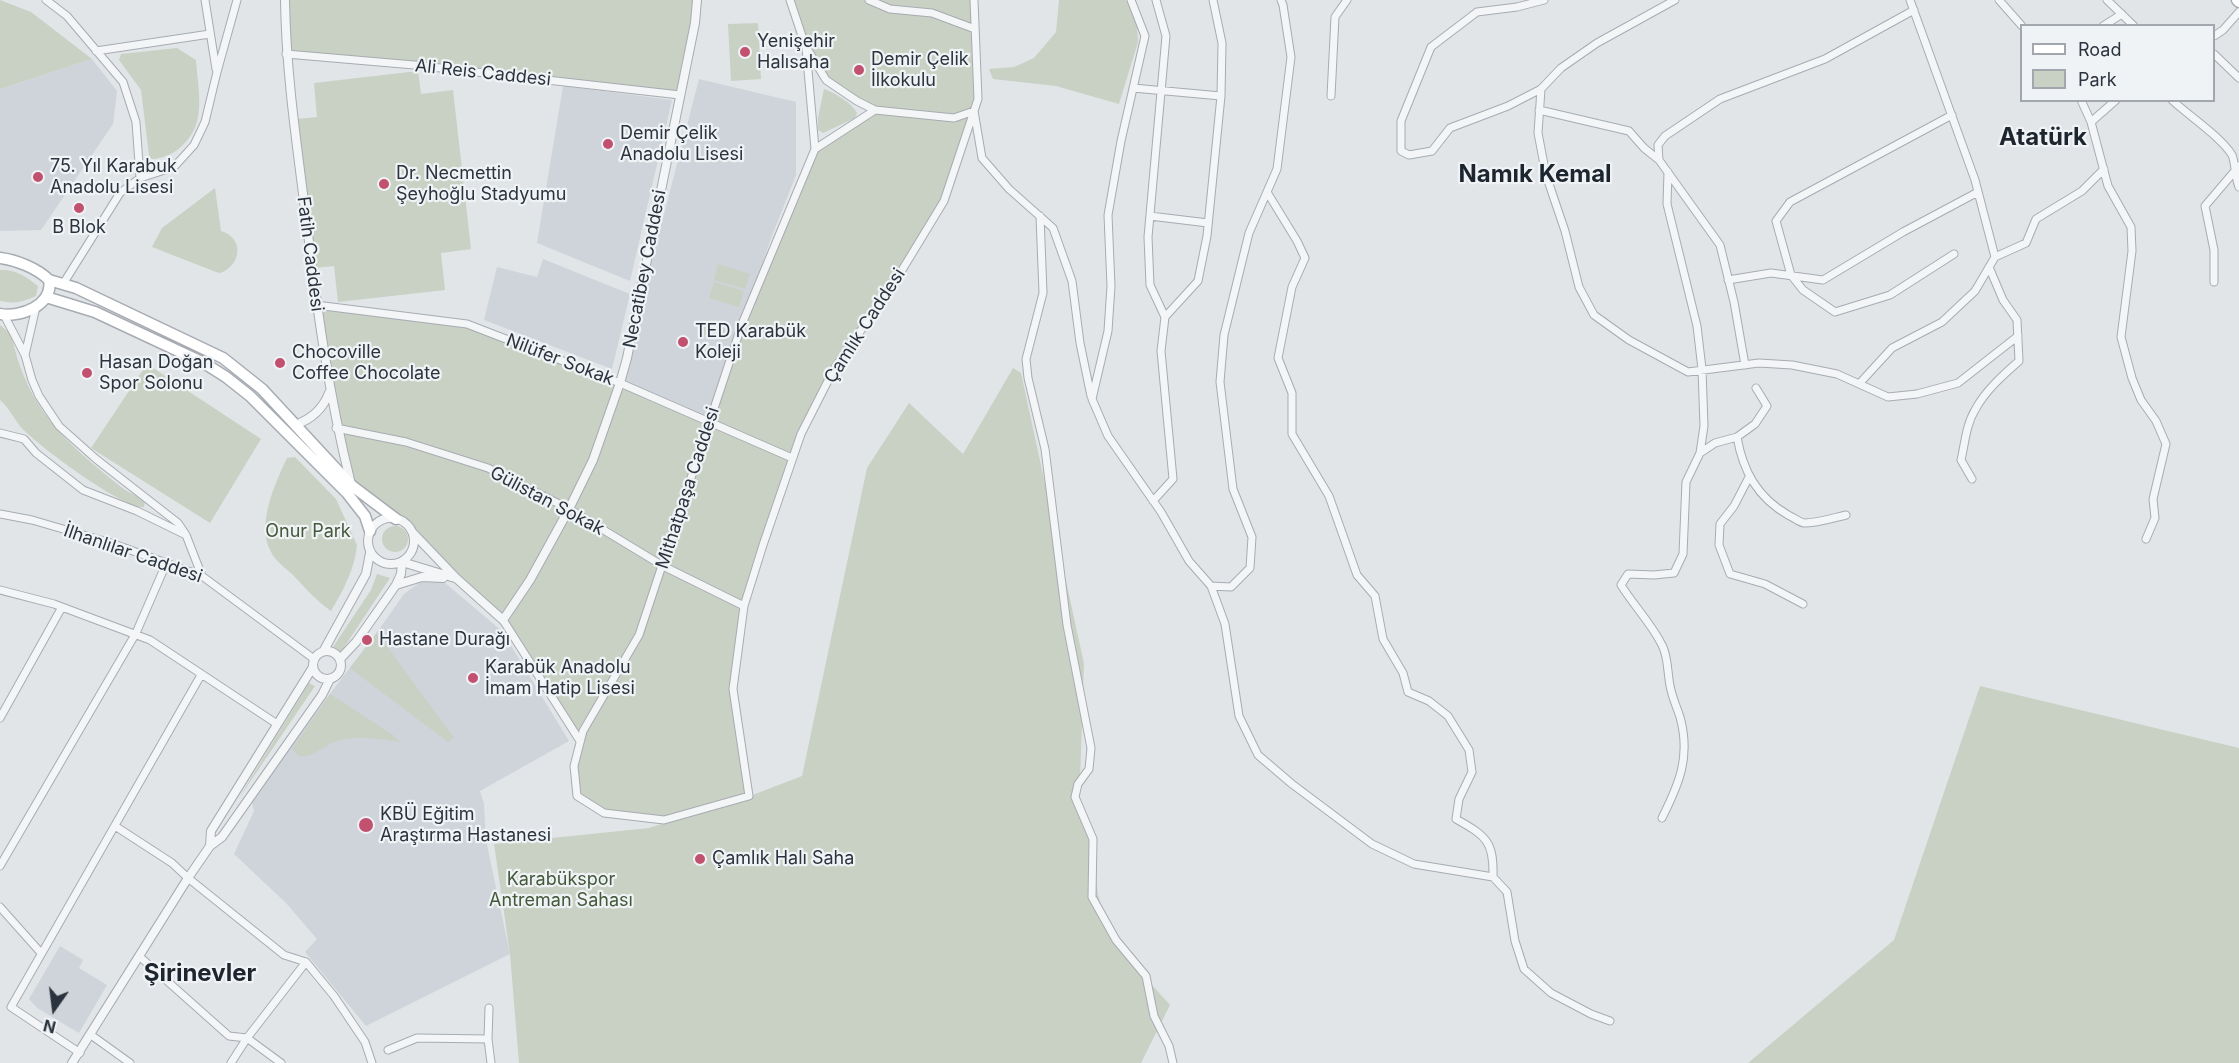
<!DOCTYPE html>
<meta charset="utf-8">
<style>
body{margin:0}
#map{position:relative;width:2239px;height:1063px;overflow:hidden;background:#e1e5e8;font-family:Inter,sans-serif}
canvas{display:block}
.legend{position:absolute;left:2020px;top:24px;width:195px;height:78px;box-sizing:border-box;background:#f0f3f6;border:2px solid #a1a7ac;margin:0;padding:8px 10px;list-style:none;font-size:18px;color:#2b343e}
.legend li{display:flex;align-items:center;gap:12px;height:30px}
.legend b{width:30px;border:2px solid #a1a7ac}
.north{position:absolute;left:24px;top:979px;width:60px;height:60px;-webkit-text-stroke:4px #f0f3f6;paint-order:stroke;rotate:194deg;font-size:16px;font-weight:700;line-height:24px;text-align:center;color:#2b343e}
.north::after{content:'';display:block;margin:auto;width:21px;height:27px;background:#2b343e;clip-path:polygon(50% 0,100% 100%,50% 72%,0 100%)}
</style>
<div id="map">
<canvas width="2239" height="1063"></canvas>
<ul class="legend">
<li><b style="height:8px;background:#fff"></b>Road</li>
<li><b style="height:16px;background:#c8d1c3"></b>Park</li>
</ul>
<div class="north">N</div>
</div>
<script>
const g = document.querySelector('canvas').getContext('2d');
g.lineJoin = 'round';
function fill(path, color) { g.fillStyle = color; g.fill(path, 'evenodd'); }
function stroke(path, color, width, dash) { g.strokeStyle = color; g.lineWidth = width; g.lineCap = dash ? 'butt' : 'round'; g.setLineDash(dash || []); g.stroke(path); }
function write(font, color, halo, rows, align = 'center') {
  g.font = font + ' Inter,sans-serif'; g.lineWidth = 4.5; g.setLineDash([]); g.textBaseline = 'middle'; g.strokeStyle = halo; g.fillStyle = color; for (const [text, x, y, turn = 0] of rows) {
    g.save(); g.translate(x, y); g.rotate((+turn || 0) * Math.PI / 180); g.textAlign = isNaN(turn) ? turn : align; if (halo) g.strokeText(text, 0, 0); g.fillText(text, 0, 0); g.restore();
  }
}
fill(new Path2D(`
 M92 59 117 91 113 124 41 230 0 231V89Z
 M699 79 796 102V175L770 241 710 422 620 383 639 300 663 218Z
 M563 86 672 100 630 281 537 243Z
 M543 259 630 294 612 369 484 320 497 267 537 277Z
 M428 580 444 582 502 631 569 741 480 791 484 804 486 840 510 954 366 1026 305 952 317 939 286 903 234 854 254 811 251 798 380 628 404 594 419 583Z
 M60 946 83 960 79 968 107 985 79 1033 37 1008 29 999Z`), '#cfd4da');
fill(new Path2D(`
 M0 0 31 12 92 59 0 89Z
 M285 0H697L680 95 286 54Z
 M790 0H974L978 99 944 201 834 369 801 434 744 606 733 689 750 796 802 776 867 468 909 403 963 454 1013 368 1021 373 1084 664 1079 808 1092 851 1098 895 1113 942 1170 1005 1141 1063H519L510 954 494 844 649 828 725 804 664 820 604 813 577 796 574 766 580 741 503 620 413 533 403 522 396 519 351 485 316 305 467 324 710 421 742 324 815 149 875 111 826 80 806 48Z
 M1059 0H1126L1137 24 1138 42 1119 104 1056 86 993 79 989 69 1014 67 1034 58 1056 32Z
 M758 23 761 79 731 81 728 24Z
 M177 48 196 60C198 91 207 122 183 145 175 153 164 158 153 159L150 158 149 155 141 90 119 60 121 54Z
 M418 71 421 94 453 90 471 249 441 253 445 290 338 302 334 266 314 268 297 119 317 117 314 83Z
 M824 89C835 93 852 103 857 113L855 118 823 133 818 130V118Z
 M215 188 221 231C245 238 241 266 220 273L216 272 152 247 162 228Z
 M718 264 750 274 745 289 714 280Z
 M0 270C15 269 27 277 38 286L36 296C23 302 14 304 0 301Z
 M714 282 744 291 739 307 709 298Z
 M704 323 730 331 727 341 701 333Z
 M0 325 11 334C27 409 64 441 121 487 128 493 138 495 145 501L144 507C124 510 34 443 20 426 13 417 9 408 0 400Z
 M147 364 261 439 210 523 91 448Z
 M295 457 336 499 357 545C355 568 343 591 331 611 317 601 306 589 294 576 287 569 275 561 271 552 256 524 275 484 287 458Z
 M382 539a13 13 0 1 1 26 0a13 13 0 1 1-26 0Z
 M377 574 390 578 341 652 333 647 371 590Z
 M377 633 454 738 448 742 350 668Z
 M309 683 315 686 237 801Z
 M1980 686 2239 748V1063H1748L1894 940Z
 M330 694 393 735 400 742C378 739 355 735 334 742 322 747 312 758 299 756L292 749Z`), '#c8d1c3');
const minor = new Path2D(`
 M46 0 67 16 123 82 136 122 140 178
 M205 0 216 69
 M790 0 806 48 815 149 742 324 639 635 583 731 574 766 577 796 604 813 664 820 749 796 733 689 744 606 763 545 801 434 834 369 896 280 944 201 978 99 974 0
 M869 0 890 9 932 13 975 29
 M1131 0 1145 36 1121 141 1108 215 1111 286 1108 331 1092 399 1108 436 1161 512 1189 561 1211 586 1231 587 1250 568 1252 537 1233 489 1220 382 1224 335 1249 233 1277 169 1291 57 1283 5 1281 0
 M1675 0 1597 43 1561 68 1541 89 1538 133 1546 175 1565 231 1579 287 1594 315 1629 340 1688 372 1759 363 1792 365 1837 374 1888 397 1917 394 1958 383 2018 336
 M1910 0 1975 180 1995 257
 M1999 0 2022 26
 M2107 0 2134 26
 M2103 26 2122 14
 M2214 36 2223 30 2239 12
 M808 50 826 80 857 101 875 110 954 118 974 111 982 158 1009 189 1053 228 1072 281 1080 343 1091 396
 M96 51 210 34
 M286 54 414 65 680 95
 M2214 54 2239 78
 M1133 88 1221 96
 M1541 89 1508 106 1450 128 1432 151 1409 155 1401 151V121L1431 47 1477 12 1517 7 1544 0
 M1331 96 1335 17 1347 0
 M2081 100 2091 122 2108 186 2131 227 2132 251 2121 337 2132 378 2141 400 2156 421 2166 444 2153 499 2155 518 2146 539
 M2172 100C2189 116 2221 137 2232 155 2235 161 2235 178 2239 187
 M1539 110 1629 131 1644 148 1659 160
 M1952 115 1790 202 1776 221 1791 275 1803 290 1835 312 1890 295 1954 254
 M2091 122 2116 100
 M815 149 875 110
 M1267 192 1297 241 1305 258 1292 287 1278 358 1292 393V434L1329 496 1357 575 1375 596 1383 639 1403 673 1408 692 1429 701 1448 716 1469 750 1472 772 1459 799 1456 819C1486 836 1494 841 1493 877
 M1040 216 1043 293 1026 359 1028 378 1045 449 1067 625 1091 748 1089 769 1078 784 1075 797 1093 839 1092 897 1116 940 1146 976 1154 1016 1169 1046 1173 1063
 M1150 216 1208 223
 M1728 280 1771 273 1823 280 1903 232 1978 192
 M2214 282V250L2205 206 2239 166
 M63 284 120 193 140 178 174 167 194 145 205 122 217 72 237 0
 M316 305 467 324 620 383 792 458
 M4 315 25 355 32 380 39 396 59 426 96 459 178 523 186 535 202 576
 M1165 317 1198 281 1207 236 1221 96 1222 43 1213 0
 M25 355 36 307
 M1745 365 1734 302 1720 245 1659 160 1658 145 1665 136 1720 99 1825 59 1914 10
 M1859 384 1892 348 1942 322 1975 291 1995 257 2026 243 2036 219 2082 191 2104 169
 M336 428 406 442 488 468 569 509 663 566 744 606
 M0 433 24 439 36 453 83 490 137 511 186 535
 M1737 437C1743 471 1757 497 1788 515 1793 517 1799 522 1804 523 1817 523 1833 518 1846 515
 M1700 453 1715 443 1737 437 1755 424 1767 406 1756 388
 M1749 477 1734 506 1720 524 1719 545 1730 574 1765 584 1803 604
 M1972 479 1961 460C1965 443 1966 425 1975 410 1985 391 2003 375 2019 361L2017 320 2003 300 1989 267
 M1153 501 1173 479 1161 351 1165 317 1150 285 1148 237 1166 36 1156 0
 M0 514 32 520 111 543 202 576 314 659
 M1211 586 1225 624 1239 716 1258 755 1292 784 1372 844 1414 864 1493 877 1507 892 1515 941 1524 969 1551 993 1591 1014 1610 1021
 M0 590 54 604 150 640 277 724
 M503 620 580 741
 M0 718 62 607
 M1662 818C1679 784 1691 757 1680 717 1677 708 1673 699 1671 690 1667 676 1669 658 1662 645 1651 623 1634 606 1621 585L1628 574 1654 575 1674 573 1683 554 1686 482 1700 453 1704 426 1702 369 1697 326 1667 204 1668 172
 M115 826 172 863 188 878 284 955 306 962 334 996 365 1042 372 1063
 M0 866 136 633 166 564
 M0 907 41 953
 M139 956 229 1036 247 1038 281 1063
 M489 1008 488 1039 491 1063
 M91 1035 130 1063
 M388 1050 417 1038 488 1039
 M80 1053 11 1007 201 675
 M231 1063 247 1038 306 962`);
const tertiary = new Path2D(`
 M285 0C286 70 296 139 305 209 316 302 328 393 351 484
 M295 425C312 419 323 409 329 393
 M368 541a23 23 0 1 1 46 0a23 23 0 1 1-46 0Z
 M413 533 456 578 503 620 530 580 569 509 593 460 620 383 627 358 695 23 697 0
 M396 585 422 577 443 578
 M324 650 366 574 370 553
 M313 665a14 14 0 1 1 28 0a14 14 0 1 1-28 0Z
 M340 659 356 642 396 585 401 574 402 562 455 578
 M210 846 211 831 313 667
 M72 1063 188 878 210 846 222 837 322 695 330 679`);
const secondary = new Path2D(`
 M2237 0 2239 2
 M0 258C16 260 37 268 49 280 54 305 20 318 0 314
 M49 280 76 288 223 358 262 389 351 485 396 519
 M46 297 95 312 204 363 226 377 250 396 347 493 365 516 370 531`);
stroke(minor, '#a7acb2', 9);
stroke(tertiary, '#a7acb2', 10);
stroke(secondary, '#a7acb2', 13);
stroke(minor, '#f3f5f7', 7);
stroke(tertiary, '#f3f5f7', 8);
stroke(secondary, '#fff', 10);
for (const [x, y, r, color] of [
 [745,52,6,"#c2516f"],
 [859,70,6,"#c2516f"],
 [608,144,6,"#c2516f"],
 [38,177,6,"#c2516f"],
 [384,184,6,"#c2516f"],
 [79,208,6,"#c2516f"],
 [683,342,6,"#c2516f"],
 [280,363,6,"#c2516f"],
 [87,373,6,"#c2516f"],
 [367,640,6,"#c2516f"],
 [473,678,6,"#c2516f"],
 [366,825,8,"#c2516f"],
 [700,859,6,"#c2516f"]
]) { const dot = new Path2D(); dot.arc(x, y, r, 0, 2 * Math.PI); g.fillStyle = color; g.fill(dot); stroke(dot, '#f0f3f6', 2); }
write('18px', '#2b343e', '#f0f3f6', [
 ["Yenişehir",757,42],
 ["Halısaha",757,63],
 ["Demir Çelik",871,60],
 ["İlkokulu",871,81],
 ["Demir Çelik",620,134],
 ["Anadolu Lisesi",620,155],
 ["75. Yıl Karabuk",50,167],
 ["Anadolu Lisesi",50,188],
 ["Dr. Necmettin",396,174],
 ["Şeyhoğlu Stadyumu",396,195],
 ["B Blok",79,228,"center"],
 ["TED Karabük",695,332],
 ["Koleji",695,353],
 ["Chocoville",292,353],
 ["Coffee Chocolate",292,374],
 ["Hasan Doğan",99,363],
 ["Spor Solonu",99,384],
 ["Hastane Durağı",379,640],
 ["Karabük Anadolu",485,668],
 ["İmam Hatip Lisesi",485,689],
 ["KBÜ Eğitim",380,815],
 ["Araştırma Hastanesi",380,836],
 ["Çamlık Halı Saha",712,859]
], 'left');
write('18px', '#2b343e', '#f0f3f6', [
 ["Ali Reis Caddesi",483,73,6],
 ["Fatih Caddesi",310,254,83],
 ["Necatibey Caddesi",645,269,-79],
 ["Çamlık Caddesi",865,326,-57],
 ["Nilüfer Sokak",560,360,21],
 ["Mithatpaşa Caddesi",688,488,-72],
 ["Gülistan Sokak",547,501,28],
 ["İlhanlılar Caddesi",133,554,19]
]);
write('18px', '#435939', '#f0f3f6', [
 ["Onur Park",308,532],
 ["Karabükspor",561,880],
 ["Antreman Sahası",561,901]
]);
write('bold 24px', '#1d252f', '#f0f3f6', [
 ["Atatürk",2043,138],
 ["Namık Kemal",1535,175],
 ["Şirinevler",200,974]
]);
</script>
